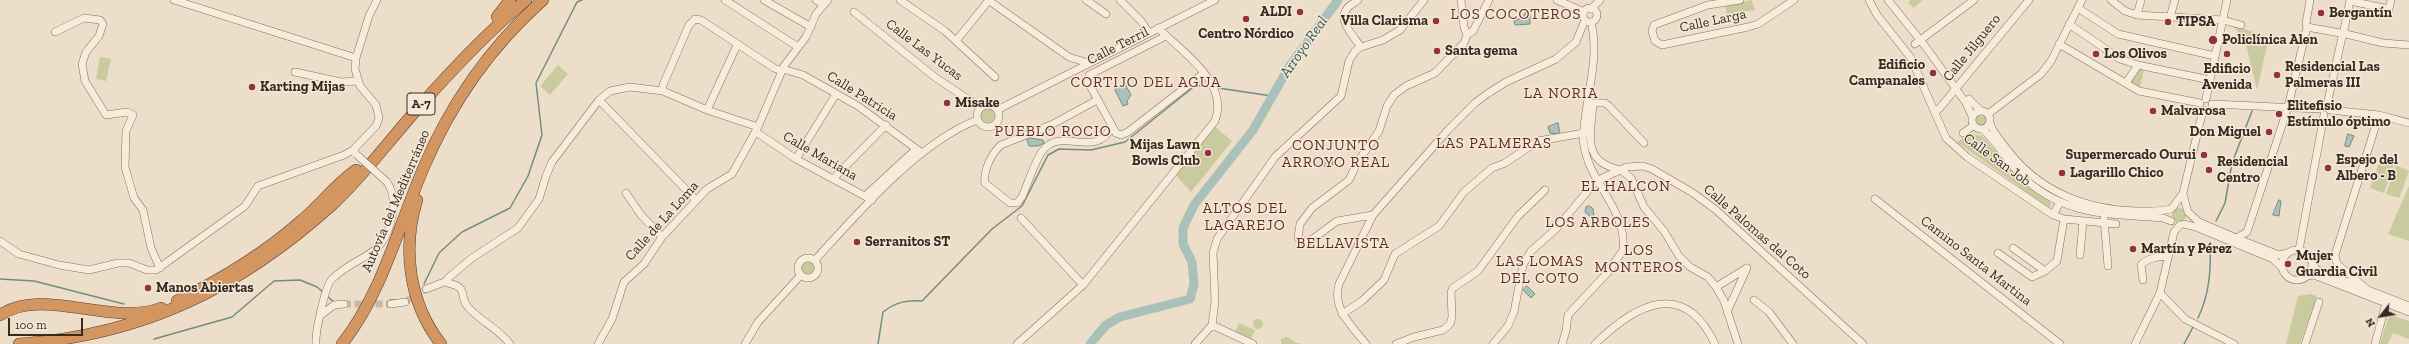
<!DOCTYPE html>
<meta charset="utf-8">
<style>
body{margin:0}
#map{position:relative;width:2409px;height:344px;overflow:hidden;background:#ecdec9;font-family:"Zilla Slab",serif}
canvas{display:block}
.north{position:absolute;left:2361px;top:296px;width:40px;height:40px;-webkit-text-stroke:3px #f4e9d8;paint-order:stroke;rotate:239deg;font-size:11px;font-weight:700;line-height:16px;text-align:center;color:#392a21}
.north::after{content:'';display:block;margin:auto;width:14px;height:18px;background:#392a21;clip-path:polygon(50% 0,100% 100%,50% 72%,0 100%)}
.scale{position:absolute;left:8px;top:318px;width:75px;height:18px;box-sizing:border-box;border:2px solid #392a21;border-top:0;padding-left:5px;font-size:12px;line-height:14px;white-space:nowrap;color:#392a21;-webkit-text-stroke:3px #f4e9d8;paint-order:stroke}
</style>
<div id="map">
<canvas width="2409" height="344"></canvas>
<div class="north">N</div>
<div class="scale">100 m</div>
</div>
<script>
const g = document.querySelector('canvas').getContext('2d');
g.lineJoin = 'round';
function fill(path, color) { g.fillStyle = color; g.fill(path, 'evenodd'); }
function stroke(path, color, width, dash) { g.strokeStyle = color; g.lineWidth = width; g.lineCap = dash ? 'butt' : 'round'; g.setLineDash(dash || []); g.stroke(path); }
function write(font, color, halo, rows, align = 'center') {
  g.font = font + ' "Zilla Slab",serif'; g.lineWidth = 3; g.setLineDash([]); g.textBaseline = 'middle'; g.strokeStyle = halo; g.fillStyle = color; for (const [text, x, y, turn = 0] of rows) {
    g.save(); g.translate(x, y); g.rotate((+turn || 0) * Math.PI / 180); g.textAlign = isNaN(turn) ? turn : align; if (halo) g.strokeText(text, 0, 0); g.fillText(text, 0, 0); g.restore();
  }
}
fill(new Path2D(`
 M1751 0 1755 10 1727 14 1725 6Z
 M1911 0H1923L1914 8 1908 3Z
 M2232 25 2269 37 2257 90 2245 40Z
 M100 57 111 59 106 81 96 79Z
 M558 65 568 74 550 95 540 86Z
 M2138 67 2144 69 2140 87 2130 82Z
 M979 115a8 8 0 1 1 16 0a8 8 0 1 1-16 0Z
 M1975.5 120a5.5 5.5 0 1 1 11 0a5.5 5.5 0 1 1-11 0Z
 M1214 126 1232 141 1191 192 1175 174Z
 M1971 133 1982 136 1987 141 2012 172 2049 200 2051 205 2049 208 1957 142Z
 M2380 160 2394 165 2384 193 2370 188Z
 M2396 165 2409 171 2399 198 2386 194Z
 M2409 186V241L2388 234Z
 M2172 215a7 7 0 1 1 14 0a7 7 0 1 1-14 0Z
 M801 268a7 7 0 1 1 14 0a7 7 0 1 1-14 0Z
 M2311 294 2317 296 2300 344H2286L2298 296Z
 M2393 316 2409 321V339L2393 333 2388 344H2380L2388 318Z
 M1253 324a5 5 0 1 1 10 0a5 5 0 1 1-10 0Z
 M1239 323 1255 330 1251 339 1235 331Z
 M1285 337H1288L1294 342 1302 344H1281V339Z`), '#c9ca9d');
const water = new Path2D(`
 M1526 12 1530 14V24L1515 25 1514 21 1523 17Z
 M1125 84 1131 95 1127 101 1128 104 1123 106 1115 90Z
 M1558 123 1560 134 1550 133 1548 127Z
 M2348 134 2354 136 2349 147 2345 146Z
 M1030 138 1043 140 1044 143 1038 146H1029L1027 140Z
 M1323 163a5 5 0 1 1 10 0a5 5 0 1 1-10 0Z
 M2279 200 2281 201 2279 216 2273 215Z
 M1590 206 1593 209 1594 216 1591 217 1585 212 1586 207Z
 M1527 286 1535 294 1531 298 1523 290Z`);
fill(water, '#a9c1b8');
stroke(water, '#708f84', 1);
stroke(new Path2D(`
 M1218 88 1272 96
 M2216 221 2225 203 2232 163 2252 111
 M0 279 34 281 124 304
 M424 284 439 253 462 232 510 208 528 176 542 135 536 83 577 2 582 0
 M328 297 334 302
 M390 300H398
 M2198 318C2210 293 2211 269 2210 242
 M154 339 232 317 274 281 300 280 317 287 324 293
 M878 344 883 312C896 302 906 300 922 301L992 229 1022 206 1048 155 1059 149 1091 150 1125 142 1196 85 1208 87
 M2184 344 2193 327`), '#708f84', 1.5);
stroke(new Path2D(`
 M1090 344 1106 325 1120 317 1190 299 1194 284 1192 262 1183 244V228L1194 205 1253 130 1289 67 1338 0`), '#a9c1b8', 9);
stroke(new Path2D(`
 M405 302 426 289
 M344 304H391`), '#c8baa7', 7, [7, 3.5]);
const minor = new Path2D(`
 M174 0 356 58
 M725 0 798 47
 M764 0 811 27
 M816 0 824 5
 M900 0 945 31 995 77
 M988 0 1069 57 1088 63
 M1086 0 1106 14
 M1120 0 1141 21 1149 33
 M1358 0C1354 4 1349 4 1346 10 1338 21 1355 38 1361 47
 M1461 0 1464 27 1467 35 1473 31 1489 0
 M1557 0 1584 12
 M1740 0 1708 5 1654 25 1652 31 1655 41 1662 45 1748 27 1758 24 1794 0
 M1869 0 1877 15 1911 58 1946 138 1967 157 2053 215 2064 219 2116 224
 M1888 0 1925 46 1966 103 1972 116
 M2111 0 2125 11 2137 15 2223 20 2241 25
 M2350 1 2389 9 2391 0
 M2078 8 2118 34 2215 56
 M1583 15a7 7 0 1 1 14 0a7 7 0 1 1-14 0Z
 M1591 9 1600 0
 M854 12 936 78 980 107
 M2137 15 2141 0
 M2170 17 2175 0
 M2069 24 2120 59 2138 65 2210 80
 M2307 27 2340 33
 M2344 30 2350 0
 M55 32 84 18 100 20 103 24 99 36 86 52 82 64 85 81 106 115 127 112 133 115 126 131 125 167 134 198 143 210 151 248 160 268
 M2346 34 2383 43 2409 45
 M1166 36 1089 75 1088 82 1116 133 1121 135 1128 132 1204 73
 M956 41 989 0
 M1915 44 1974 0
 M2059 44 2139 91 2200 103
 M783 69 803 75 858 106 922 153
 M295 72 341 82 358 81
 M2126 83 2138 65
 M663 91V85L689 25 695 19 701 20 774 68 782 71
 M1969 99 1980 110
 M2206 99 2227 0
 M599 100 696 200
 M1097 100 1053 124 1001 145C992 153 983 170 985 183L1010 203H1017L1022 197C1027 186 1036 157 1044 149 1063 127 1097 160 1112 126
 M1589 103H1605L1609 106 1644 143
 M1593 103C1591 135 1581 162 1621 170
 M2212 104 2320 109
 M977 116a11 11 0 1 1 22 0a11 11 0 1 1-22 0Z
 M2327 105 2342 37
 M707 110 737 45
 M997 110 1215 0
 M2330 110 2379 115 2409 123
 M1972 120a9 9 0 1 1 18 0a9 9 0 1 1-18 0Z
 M1935 111 1939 109 2029 0
 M1988 114 2041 74 2051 61 2082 0
 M1990 123C1993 133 2000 140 2006 148 2038 191 2085 210 2137 211 2148 211 2160 212 2171 209
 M1982 129C1997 141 2006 161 2020 174 2061 216 2109 214 2163 218L2171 221
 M756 132 796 159 872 200
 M1963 133 1973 126
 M796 159 836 94
 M1621 170 1631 178 1644 207 1664 231 1679 256 1690 267 1708 277 1716 287 1724 301 1738 344
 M833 179 886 125
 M626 193 641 215 662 237
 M2183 194 2187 209
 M865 196 916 149
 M1875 199 2060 344
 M2173 207 2183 193 2203 110
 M2188 212 2199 222 2236 238 2279 255 2287 253
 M1373 215 1337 221 1310 241 1303 242 1298 238 1300 224 1312 208 1349 180 1357 163 1379 131 1387 106 1394 95 1406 86 1435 73 1464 43 1467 35
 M2053 215 2060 202
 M1021 218 1083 285
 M2104 219 2108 266
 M2184 224 2196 227 2273 259 2282 268
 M2236 238 2247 232 2288 107 2307 27 2306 23 2310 0
 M0 241 19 254 59 265 89 270 118 263H129L147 270H156L245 206 258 186 344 155 353 150 376 126 379 118 376 105 360 86 355 69 356 58 369 16 377 0
 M2013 248 2045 271
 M2282 265a15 15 0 1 1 30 0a15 15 0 1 1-30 0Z
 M2299 250 2324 115
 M1998 253 2032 277 2045 271 2057 261 2064 219
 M2080 255 2083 221
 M798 268a10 10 0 1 1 20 0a10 10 0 1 1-20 0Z
 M815 260C857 214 919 142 977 120
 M2312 263 2317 270 2409 306
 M2307 276 2314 275 2409 312
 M2143 280 2141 265C2147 258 2159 256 2168 257
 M1716 287 1747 268
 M426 289 447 281
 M2369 291 2337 264 2335 255 2379 115
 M2160 293 2185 319 2234 344
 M1754 300 1769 312 1793 344
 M391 304 405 302
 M1727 312 1747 268
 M1342 314 1362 301 1384 280 1395 254 1439 226 1464 192 1492 168 1505 163 1538 141 1584 133
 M321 315 334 305 344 304
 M1212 325 1215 301 1213 253 1217 239 1275 157 1341 96 1349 61 1355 51 1361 47 1383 40 1400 30 1424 0
 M1212 325 1253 344
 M316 344C315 333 325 286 332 279 360 252 386 260 393 211 394 202 393 191 387 182
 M510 344C499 329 480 321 468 307 458 296 470 288 448 283L447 279 472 258 518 228 539 199 546 176 552 162 599 100 610 91 630 87 663 91 707 110 758 127
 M598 344 612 319 624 282 644 264 662 237 707 189 732 174 758 127 784 66 806 37 816 14 828 0
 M745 344 758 322 801 275
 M1017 344 1083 285 1215 121C1230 82 1181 51 1158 28
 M1195 344 1212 325
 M1366 344C1351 325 1332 309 1339 284L1373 215 1448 130 1475 103 1487 94 1506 82 1556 59 1576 42 1585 20
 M1396 344 1414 337 1443 330 1450 324 1452 317 1451 292 1453 288 1478 271 1518 216 1545 190
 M1493 344 1508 326 1514 312 1523 265 1531 251 1556 229 1596 181 1627 167 1643 166 1652 169 1693 193 1716 210 1863 344
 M1562 344 1566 331 1568 315 1609 271 1623 250C1627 209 1590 184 1584 146 1582 137 1584 128 1585 119 1589 86 1599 54 1591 22
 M1595 344C1636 304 1684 278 1715 344
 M2135 344 2160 293 2174 232 2180 225
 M2305 344 2319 302
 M2375 344 2386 303`);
const highway = new Path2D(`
 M497 17 510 0
 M417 200C402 249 409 303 441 344
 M177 301C222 279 265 253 302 220 321 204 336 184 356 170
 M0 315C44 286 110 327 161 308
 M19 344C143 335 240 288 332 205 359 180 382 150 406 122 443 79 482 37 526 0
 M342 344C382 293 398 228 423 169 450 105 491 46 543 0`);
stroke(minor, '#87705f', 8);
stroke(highway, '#563f32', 12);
stroke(minor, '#f7ecdc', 7);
stroke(highway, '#d49661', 11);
const minorBridge = new Path2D(`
 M356 154 387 182`);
stroke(minorBridge, '#87705f', 8, []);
stroke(minorBridge, '#f7ecdc', 7);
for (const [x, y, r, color] of [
 [1300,12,4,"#92333c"],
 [2321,13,4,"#92333c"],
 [1246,19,4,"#92333c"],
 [1436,21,4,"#92333c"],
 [2168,22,4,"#92333c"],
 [2213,40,5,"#92333c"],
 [1437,51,4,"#92333c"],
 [2096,54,4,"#92333c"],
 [2227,54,4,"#92333c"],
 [1933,73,4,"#92333c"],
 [2277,75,4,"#92333c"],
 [252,87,4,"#92333c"],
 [947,103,4,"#92333c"],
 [2153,111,4,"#92333c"],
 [2279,114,4,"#92333c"],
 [2269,132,4,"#92333c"],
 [1208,153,4,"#92333c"],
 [2204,155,4,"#92333c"],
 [2328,168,4,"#92333c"],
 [2209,170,4,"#92333c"],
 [2062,173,4,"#92333c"],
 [857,242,4,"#92333c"],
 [2133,249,4,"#92333c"],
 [2288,264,4,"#92333c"],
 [148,288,4,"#92333c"]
]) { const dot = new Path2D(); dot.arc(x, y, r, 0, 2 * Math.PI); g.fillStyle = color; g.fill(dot); stroke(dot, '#f4e9d8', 1.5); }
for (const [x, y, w] of [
 [421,104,28]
]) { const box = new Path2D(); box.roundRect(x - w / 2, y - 11, w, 22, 3); g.fillStyle = '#f4e9d8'; g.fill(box); stroke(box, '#392a21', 1); }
write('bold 13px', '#392a21', null, [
 ["A-7",421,104]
]);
write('bold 14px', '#392a21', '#f4e9d8', [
 ["ALDI",1292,12,"right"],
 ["Bergantín",2329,13],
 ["Villa Clarisma",1428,21,"right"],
 ["TIPSA",2176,22],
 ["Centro Nórdico",1246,34,"center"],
 ["Policlínica Alen",2222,40],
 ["Santa gema",1445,51],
 ["Los Olivos",2104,54],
 ["Edificio",1925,65,"right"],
 ["Campanales",1925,81,"right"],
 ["Residencial Las",2285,67],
 ["Palmeras III",2285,83],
 ["Edificio",2227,69,"center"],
 ["Avenida",2227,85,"center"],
 ["Karting Mijas",260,87],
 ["Misake",955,103],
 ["Elitefisio",2287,106],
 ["Estímulo óptimo",2287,122],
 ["Malvarosa",2161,111],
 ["Don Miguel",2261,132,"right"],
 ["Mijas Lawn",1200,145,"right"],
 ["Bowls Club",1200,161,"right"],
 ["Supermercado Ourui",2196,155,"right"],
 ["Espejo del",2336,160],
 ["Albero - B",2336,176],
 ["Residencial",2217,162],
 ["Centro",2217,178],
 ["Lagarillo Chico",2070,173],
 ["Serranitos ST",865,242],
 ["Martín y Pérez",2141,249],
 ["Mujer",2296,256],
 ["Guardia Civil",2296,272],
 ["Manos Abiertas",156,288]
], 'left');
write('14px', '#392a21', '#f4e9d8', [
 ["Calle Larga",1713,21,-12],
 ["Calle Terril",1118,46,-27],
 ["Calle Jilguero",1972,48,-51],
 ["Calle Las Yucas",924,50,37],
 ["Calle Patricia",862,96,32],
 ["Calle Mariana",820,156,30],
 ["Calle San Job",1997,160,36],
 ["Autovía del Mediterráneo",396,201,-67],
 ["Calle de La Loma",662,221,-48],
 ["Calle Palomas del Coto",1757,232,41],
 ["Camino Santa Martina",1976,261,38]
]);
g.letterSpacing = '1px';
write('15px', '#632b23', '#f4e9d8', [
 ["LOS COCOTEROS",1516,15],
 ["CORTIJO DEL AGUA",1146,83],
 ["LA NORIA",1561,94],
 ["PUEBLO ROCIO",1053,132],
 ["LAS PALMERAS",1494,144],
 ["CONJUNTO",1336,146],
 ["ARROYO REAL",1336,163],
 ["EL HALCON",1626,187],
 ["ALTOS DEL",1245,209],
 ["LAGAREJO",1245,226],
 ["LOS ARBOLES",1598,223],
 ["BELLAVISTA",1343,244],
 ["LOS",1639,251],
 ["MONTEROS",1639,268],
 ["LAS LOMAS",1540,262],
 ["DEL COTO",1540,279]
]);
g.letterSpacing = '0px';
write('italic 15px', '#325751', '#f4e9d8', [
 ["Arroyo Real",1304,47,-55]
]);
</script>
